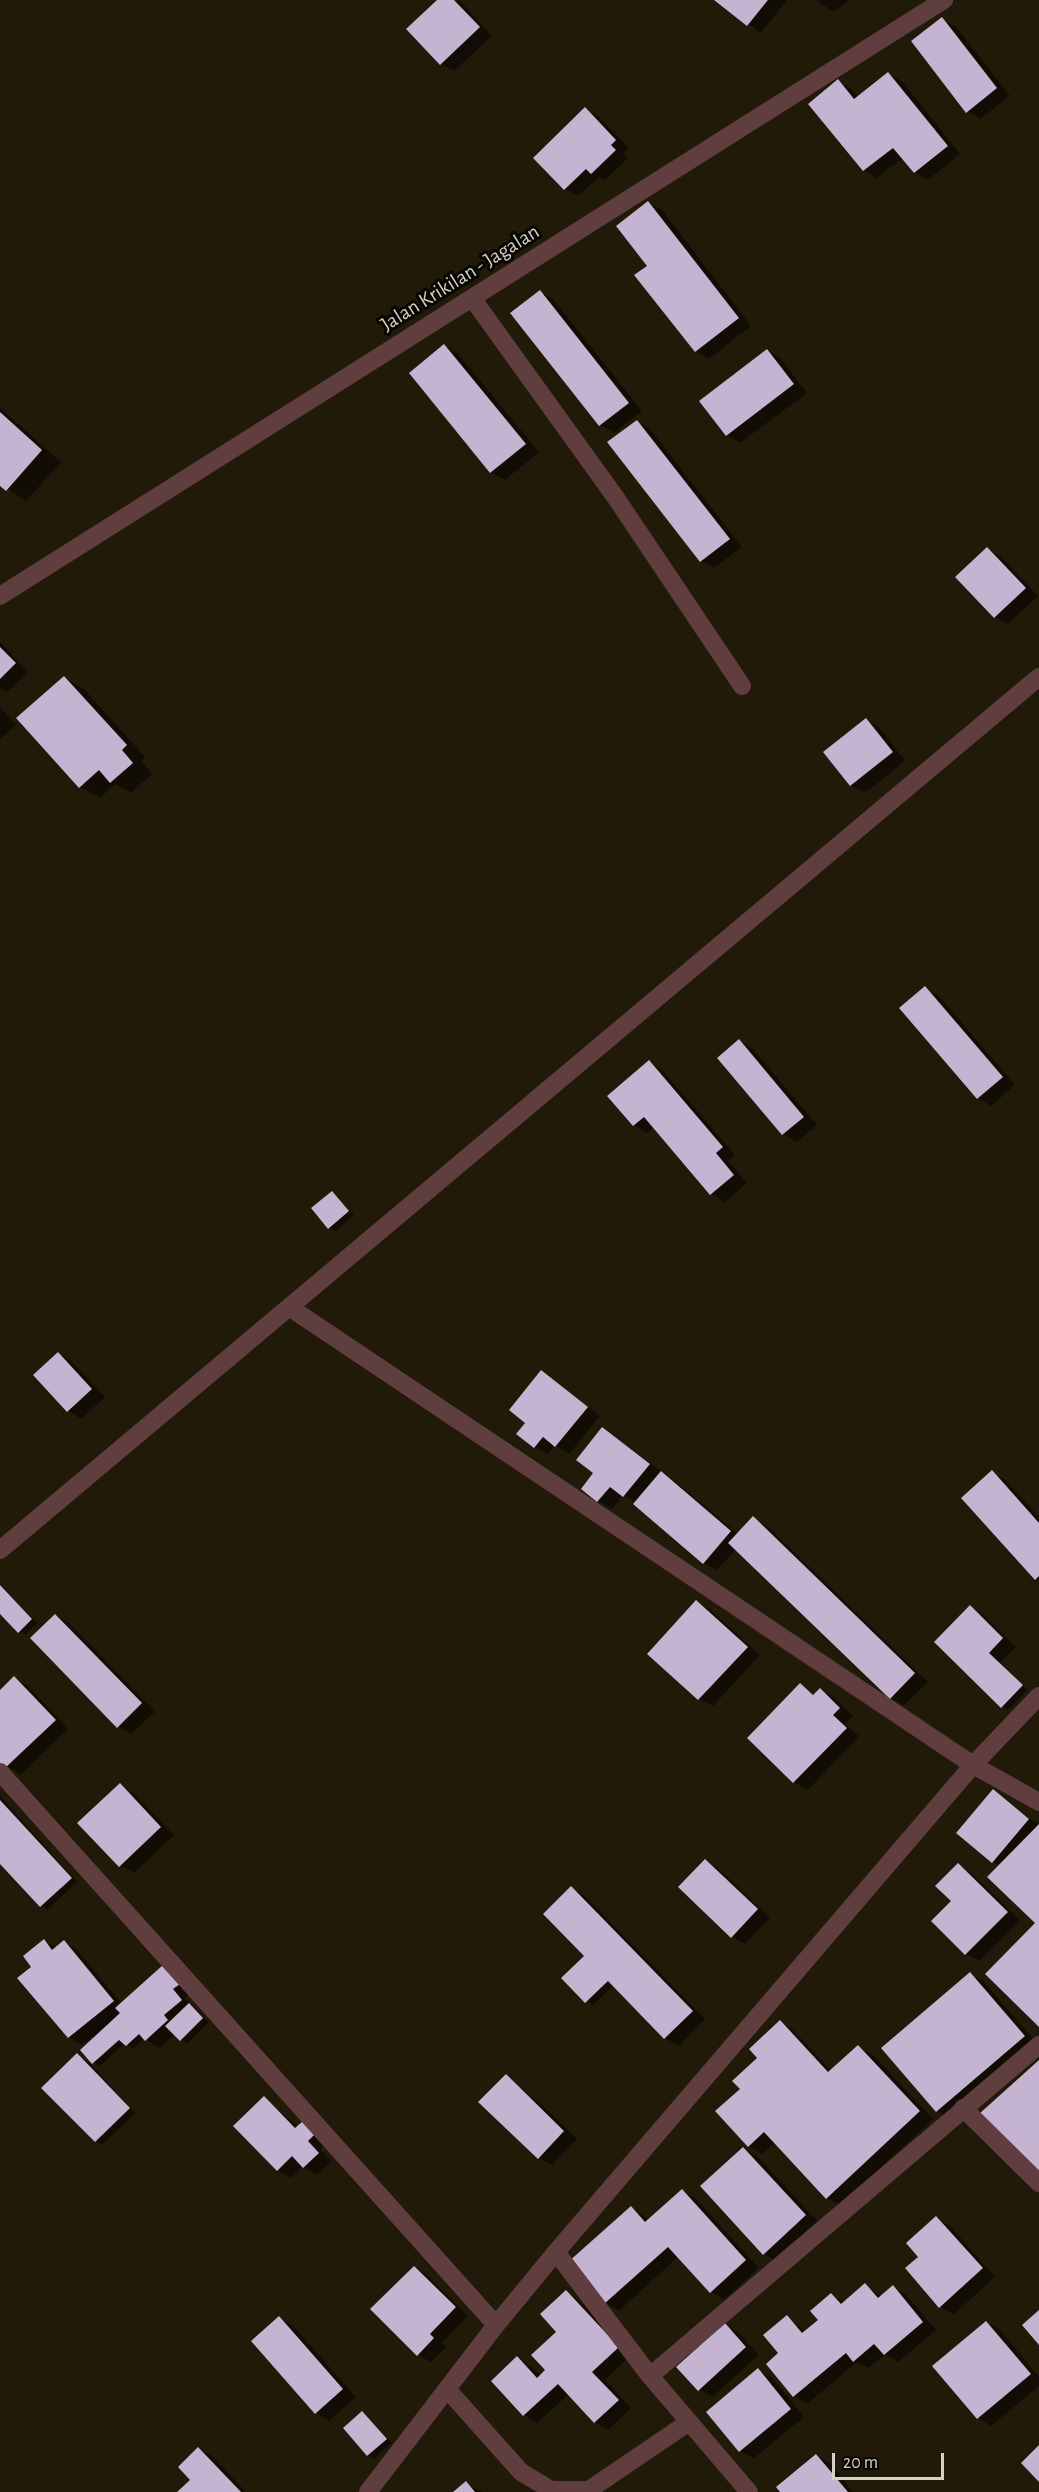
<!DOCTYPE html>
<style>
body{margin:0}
#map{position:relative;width:1039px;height:2492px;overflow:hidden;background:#211a08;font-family:"Alegreya Sans",sans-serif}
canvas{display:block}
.scale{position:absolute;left:832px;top:2453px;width:112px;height:27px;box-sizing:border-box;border:3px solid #d5d1c6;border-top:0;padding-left:8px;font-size:18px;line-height:21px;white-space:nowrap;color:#d5d1c6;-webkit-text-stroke:4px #080602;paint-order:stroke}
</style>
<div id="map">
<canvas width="1039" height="2492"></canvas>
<div class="scale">20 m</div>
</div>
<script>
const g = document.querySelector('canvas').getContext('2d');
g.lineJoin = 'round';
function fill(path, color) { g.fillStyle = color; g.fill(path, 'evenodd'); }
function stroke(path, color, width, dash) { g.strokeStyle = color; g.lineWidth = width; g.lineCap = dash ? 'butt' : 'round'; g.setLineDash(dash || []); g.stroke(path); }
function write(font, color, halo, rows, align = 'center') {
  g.font = font + ' "Alegreya Sans",sans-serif'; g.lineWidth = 6; g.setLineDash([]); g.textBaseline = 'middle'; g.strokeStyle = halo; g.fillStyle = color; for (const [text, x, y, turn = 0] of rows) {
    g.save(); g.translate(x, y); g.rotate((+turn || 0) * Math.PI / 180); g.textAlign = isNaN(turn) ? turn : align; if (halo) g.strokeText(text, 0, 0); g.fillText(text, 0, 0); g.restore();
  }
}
fill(new Path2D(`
 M439 0 460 1 492 36 454 71 441 64Z
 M716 0H787L761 33Z
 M816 0H849L833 12Z
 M942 19 956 27 1010 96 980 119 967 111Z
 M888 74 902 81 960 154 928 180 915 172 903 158 877 178 864 170 838 81 851 89 859 98Z
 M585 109 599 117 629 148 623 153 628 158 605 180 599 177 578 196 565 189Z
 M649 203 662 210 751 326 709 359 696 351 649 266Z
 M540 292 553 299 642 411 614 433 600 425 512 314Z
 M444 346 458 354 539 452 505 480 491 472 411 374Z
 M767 350 780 358 807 393 740 443 727 435Z
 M0 408 61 462 26 501 0 484Z
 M637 421 650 429 742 547 714 568 701 561Z
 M988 549 1001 557 1038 596 1008 624 995 617Z
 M0 642 28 672 7 692 0 688Z
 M64 677 84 689 145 757 141 761 152 774 131 793 115 784 100 798 80 787Z
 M0 707 16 725 0 739Z
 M866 720 880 728 905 761 865 793 851 785 825 752Z
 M925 988 939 996 1015 1085 991 1106 978 1098Z
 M740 1041 753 1049 817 1125 797 1142 783 1134 719 1058Z
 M649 1062 662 1070 735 1155 728 1161 747 1183 725 1202 711 1194 654 1127 647 1133 634 1125Z
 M332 1192 354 1215 336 1231 329 1227Z
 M58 1353 71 1361 105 1397 81 1419 68 1411Z
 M542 1372 600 1416 569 1454 555 1445 548 1454 535 1447 528 1423Z
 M603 1429 675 1481 738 1534 753 1518 767 1526 928 1682 904 1705 890 1698 736 1549 717 1570 704 1563 636 1503 623 1495 612 1509 598 1501 583 1488 595 1473Z
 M992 1472 1005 1480 1039 1517V1581L1036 1579Z
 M0 1584 37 1623 25 1635 0 1612Z
 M697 1602 710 1610 760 1655 713 1706 699 1699 649 1654Z
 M970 1607 984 1615 1016 1647 1000 1663 1028 1690 1008 1710 1002 1707Z
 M55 1615 69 1623 155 1712 131 1734 118 1726Z
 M14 1678 28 1686 68 1729 20 1775 0 1761V1692Z
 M800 1685 815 1695 820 1690 834 1697 853 1716 845 1724 859 1736 808 1790 794 1782 749 1738Z
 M120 1785 133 1793 174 1835 134 1873 120 1865Z
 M993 1791 1039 1825V2025L1037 1923 1000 1866 993 1862Z
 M0 1796 77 1882 47 1910 0 1862Z
 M706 1861 719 1869 770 1918 745 1944 731 1936Z
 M958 1865 971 1873 1020 1920 980 1961 966 1954 953 1901Z
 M572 1888 585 1896 705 2019 679 2046 665 2038 614 1985 593 2005 563 1978 586 1956Z
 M44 1941 57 1948 64 1942 77 1950 122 2004 164 1967 192 1992 185 1998 209 2022 187 2044 175 2034 159 2048 144 2038 133 2049 125 2043 100 2066 93 2062 94 2039 92 2037 82 2045 69 2037 34 1967Z
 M970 1974 984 1982 1038 2045 951 2119 937 2111 883 2048Z
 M780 2022 793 2030 831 2071 858 2047 872 2054 933 2119 840 2205 827 2198 775 2142 762 2154 749 2146 742 2089Z
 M77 2055 90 2063 135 2113 102 2145 96 2141Z
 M506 2076 544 2107 577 2139 552 2165 539 2158Z
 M264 2098 299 2127 327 2142 320 2149 332 2161 317 2175 303 2166 291 2178 277 2170Z
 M743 2149 757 2156 819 2223 777 2262 764 2254Z
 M682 2191 695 2198 759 2268 724 2300 711 2292 679 2256 619 2311 605 2303 631 2207 649 2220Z
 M937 2218 950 2226 995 2277 954 2314 940 2307 920 2257Z
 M414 2267 427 2275 468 2316 442 2343 446 2347 431 2362 418 2355Z
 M865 2285 882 2297 893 2287 906 2295 936 2330 898 2362 885 2354 868 2368 857 2362 807 2404 794 2396 780 2353 787 2317 806 2332 820 2320 831 2295 845 2303Z
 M566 2292 579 2300 631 2355 605 2380 631 2408 608 2430 595 2422 569 2394 537 2423 524 2415 493 2381 518 2358 531 2366 541 2376 548 2370Z
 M279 2318 293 2326 356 2397 329 2421 316 2413Z
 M986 2322 1000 2330 1039 2377V2386L991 2426 978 2418Z
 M725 2325 739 2333 759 2355 712 2397 699 2389Z
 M758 2370 772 2378 804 2417 754 2458 740 2451Z
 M362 2413 392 2443 374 2459 368 2455Z
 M198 2449 212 2456 246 2492H179L192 2480Z
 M816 2456 830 2463 853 2492H782Z
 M466 2483 482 2492H455Z`), '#0007');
fill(new Path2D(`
 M437 0H454L480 27 440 65 406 29Z
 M714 0H768L747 26Z
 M942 17 997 88 966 113 911 41Z
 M888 72 948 146 914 173 893 148 863 171 808 104 838 79 854 99Z
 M585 107 616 140 611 145 616 150 591 174 586 169 564 190 533 158Z
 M648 201 739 318 695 352 634 275 647 266 616 226Z
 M540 290 629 403 599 426 510 313Z
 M444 344 526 444 490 473 409 373Z
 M767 349 794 384 726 436 699 401Z
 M0 412 42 450 6 491 0 486Z
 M637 420 730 539 700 562 607 442Z
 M987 547 1026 588 994 618 955 577Z
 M0 647 16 663 0 679Z
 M64 676 127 745 122 750 133 763 110 783 99 770 79 788 16 718Z
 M866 718 893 752 850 786 823 752Z
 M925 986 1003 1077 977 1099 899 1008Z
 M739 1039 804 1117 782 1135 717 1058Z
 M649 1060 723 1147 716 1153 734 1175 710 1195 644 1117 633 1126 607 1096Z
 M332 1191 349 1211 328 1229 311 1208Z
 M58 1352 92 1389 67 1412 33 1375Z
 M541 1370 588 1407 555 1447 543 1437 534 1448 516 1434 525 1423 509 1410Z
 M602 1427 650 1464 623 1497 610 1487 597 1502 581 1489 593 1473 576 1460Z
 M992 1470 1039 1523V1576L1035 1580 961 1498Z
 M661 1471 731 1531 703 1564 633 1504Z
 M753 1516 915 1673 890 1699 728 1543Z
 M0 1585 32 1619 18 1633 0 1614Z
 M696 1600 748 1647 698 1700 647 1654Z
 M970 1605 1003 1638 989 1653 1023 1685 1001 1708 934 1642Z
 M55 1614 142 1703 117 1728 30 1638Z
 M14 1676 56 1720 5 1768 0 1763V1690Z
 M800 1683 813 1695 820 1688 840 1708 833 1715 847 1728 793 1783 747 1738Z
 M120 1783 161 1827 119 1867 77 1823Z
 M993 1789 1029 1819 992 1863 956 1833Z
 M0 1800 72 1878 40 1907 0 1864Z
 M1039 1824V2027L985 1974 1035 1923 987 1877Z
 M705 1859 758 1909 731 1938 678 1887Z
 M958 1863 1008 1912 965 1955 931 1921 951 1901 935 1886Z
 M571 1886 693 2011 664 2039 608 1981 585 2003 561 1978 584 1956 543 1914Z
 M44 1939 52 1950 64 1940 114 2001 68 2038 17 1978 31 1967 23 1956Z
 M163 1965 180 1984 173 1989 182 2000 164 2015 168 2020 145 2041 139 2034 126 2046 119 2040 92 2064 80 2050 120 2013 115 2008Z
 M970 1972 1025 2036 936 2112 881 2048Z
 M189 2003 203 2018 180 2041 165 2026Z
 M780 2020 828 2072 858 2045 920 2111 826 2199 764 2132 748 2147 715 2111 740 2089 732 2081 757 2058 749 2049Z
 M77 2053 130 2108 95 2142 41 2088Z
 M1039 2060V2176L979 2114Z
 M506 2074 564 2131 538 2159 478 2102Z
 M264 2096 295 2128 303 2121 315 2134 308 2141 319 2153 303 2168 292 2156 277 2171 233 2126Z
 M743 2147 806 2215 763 2255 700 2186Z
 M682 2189 746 2260 710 2293 668 2247 604 2304 567 2263 631 2206 645 2222Z
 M936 2216 983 2268 939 2308 905 2268 918 2257 906 2243Z
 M414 2266 456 2307 430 2334 434 2338 417 2356 370 2309Z
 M865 2283 878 2298 893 2285 923 2322 884 2355 874 2344 853 2362 846 2353 793 2397 766 2364 778 2353 763 2335 787 2315 802 2333 818 2320 810 2311 831 2293 841 2304Z
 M566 2290 619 2347 592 2372 619 2400 594 2423 558 2384 523 2416 491 2381 517 2356 537 2378 545 2370 531 2355 556 2332 540 2314Z
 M1039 2310V2345L1022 2325Z
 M279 2316 343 2389 315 2414 251 2341Z
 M986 2321 1031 2374 977 2419 932 2366Z
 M725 2323 746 2347 698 2391 676 2367Z
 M758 2368 791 2409 739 2452 706 2412Z
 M362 2411 387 2439 367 2456 343 2428Z
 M1039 2445V2482L1021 2463Z
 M198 2447 241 2492H177L190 2480 178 2467Z
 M816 2454 848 2492H780L776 2487Z
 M466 2481 475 2492H453Z`), '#c4b4d2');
stroke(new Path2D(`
 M472 298 616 498 742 686
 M0 596 944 0
 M289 1307 973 1765 1039 1802
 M0 1550 1039 677
 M0 1772 496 2325
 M963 2108 1039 2183
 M556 2252 650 2376 749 2492
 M650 2376 1039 2045
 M447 2389 521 2472 551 2490H589L689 2422
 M368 2492 496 2325 556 2252 973 1765 1039 1696`), '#603e3f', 18);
write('21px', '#d5d1c6', '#080602', [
 ["Jalan Krikilan - Jagalan",460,278,-32]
]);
</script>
